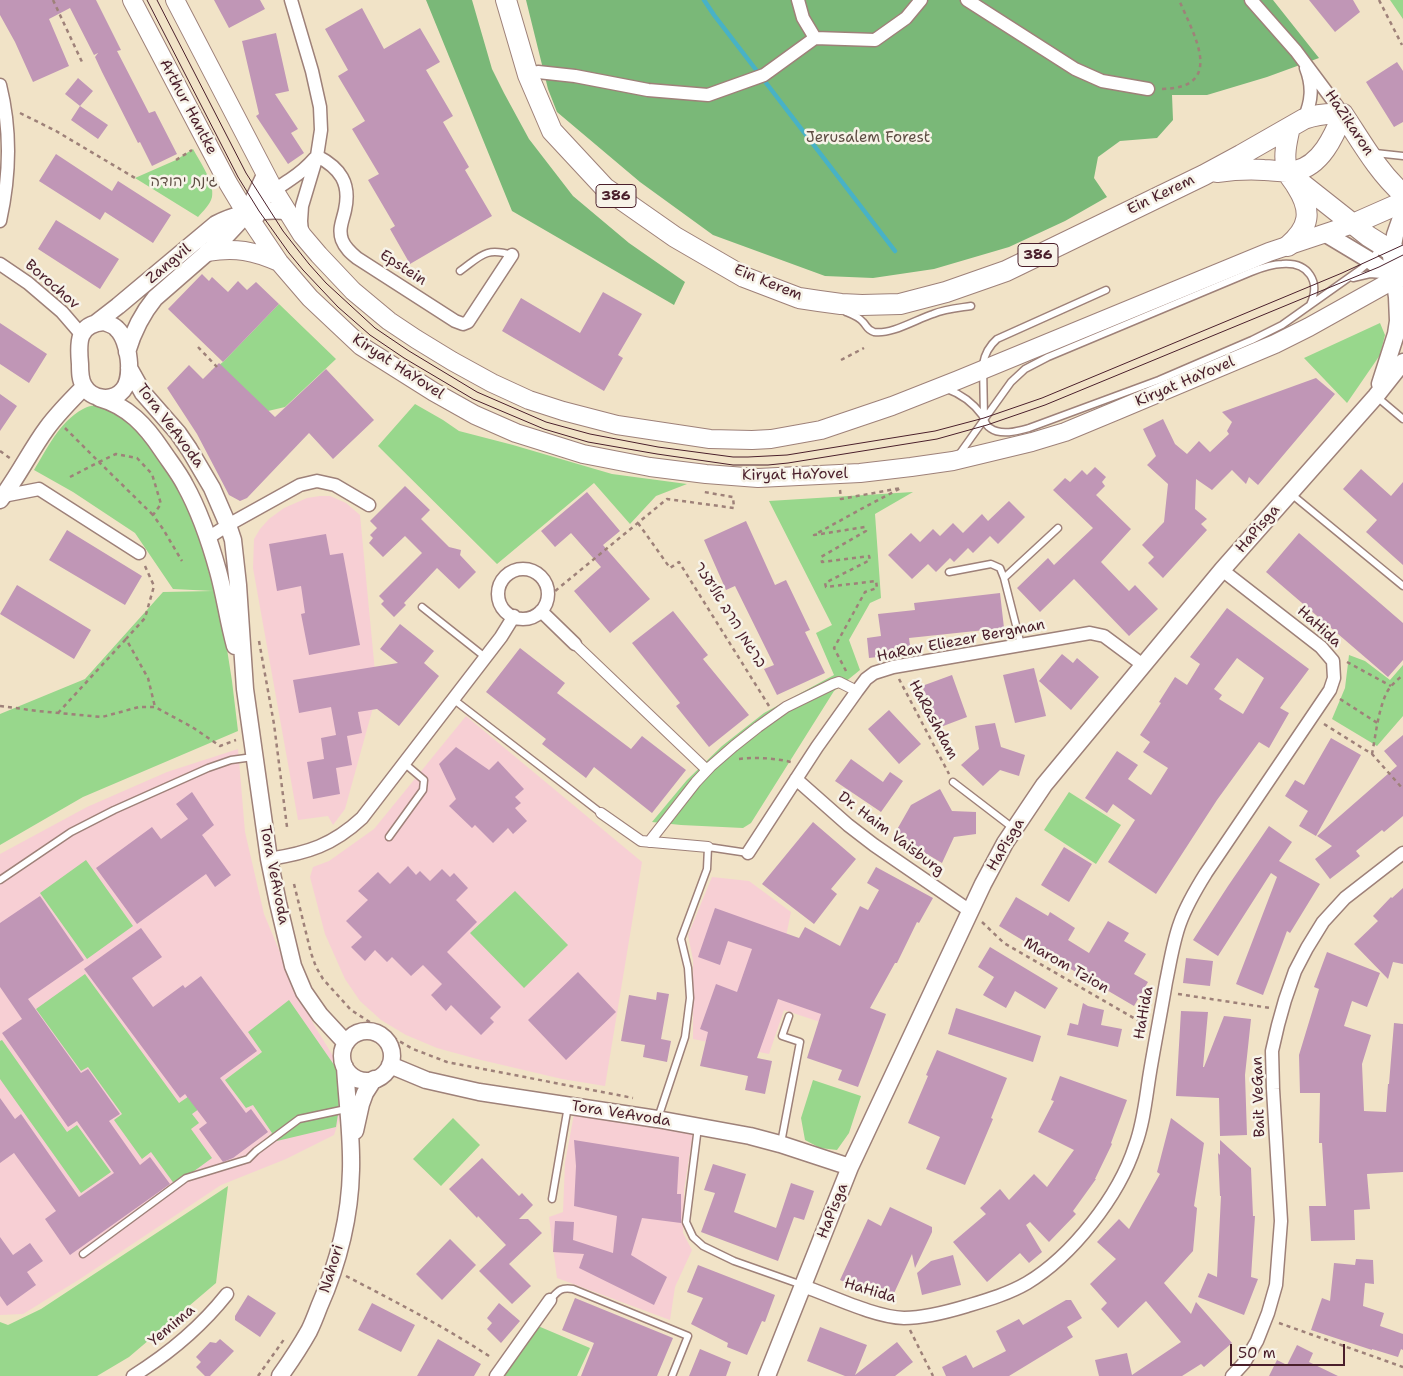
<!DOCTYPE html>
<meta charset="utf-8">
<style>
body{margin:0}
#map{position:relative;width:1403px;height:1376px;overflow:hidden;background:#f1e3c7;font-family:"Shantell Sans",sans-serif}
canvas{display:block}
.scale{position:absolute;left:1230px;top:1344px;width:115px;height:22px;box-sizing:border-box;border:2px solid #4a1f2b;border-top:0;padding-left:6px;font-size:15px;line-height:18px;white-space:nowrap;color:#4a1f2b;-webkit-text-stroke:4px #f7f3e8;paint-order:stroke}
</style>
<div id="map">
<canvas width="1403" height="1376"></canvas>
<div class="scale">50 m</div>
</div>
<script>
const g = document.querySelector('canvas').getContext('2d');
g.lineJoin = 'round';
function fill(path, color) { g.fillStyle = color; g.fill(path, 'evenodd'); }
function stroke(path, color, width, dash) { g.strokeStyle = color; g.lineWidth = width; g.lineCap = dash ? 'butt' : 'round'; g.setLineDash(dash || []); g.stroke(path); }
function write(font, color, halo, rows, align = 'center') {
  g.font = font + ' "Shantell Sans","Playpen Sans Hebrew",sans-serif'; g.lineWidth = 5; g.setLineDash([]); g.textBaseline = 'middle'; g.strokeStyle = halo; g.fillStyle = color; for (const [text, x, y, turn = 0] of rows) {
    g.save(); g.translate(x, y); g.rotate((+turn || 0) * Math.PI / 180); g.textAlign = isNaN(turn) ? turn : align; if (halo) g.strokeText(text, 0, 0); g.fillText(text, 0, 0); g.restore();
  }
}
fill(new Path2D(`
 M320 496H330L346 503 360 515 377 693 345 809 333 825 328 816 298 820 253 568 254 539 260 529 269 519 284 508 307 498Z
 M466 716 642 862 605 1086 562 1079 477 1059 437 1048 406 1035 381 1020 360 1001 345 979 325 934 310 877 313 867 329 861 374 829Z
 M238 749 245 832 264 914 289 974 314 1025 341 1069 342 1111 334 1135 286 1159 221 1185 80 1279 23 1314 0 1315V854L87 807 167 772Z
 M712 877 749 881 791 912 782 956 832 1026 784 1010 769 1054 693 1039V960L688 935Z
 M574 1114 693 1133 684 1191 683 1233 692 1250 675 1287 670 1320 557 1278 549 1217 563 1212 565 1163Z`), '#f7cfd4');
fill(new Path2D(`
 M1390 0H1403V19Z
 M193 149C200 162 215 183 212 197 210 205 203 211 198 217L135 178 176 160Z
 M279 304 336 359 285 407 268 411 225 383 211 371 223 362Z
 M1380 323 1385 335 1380 355 1347 403 1304 358Z
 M102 404 121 415 150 444 173 479 196 524 214 591 218 592 232 681 238 731 83 797 0 845V714L85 679 163 592 213 591 173 589 135 533 73 492 34 470C47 449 59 422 83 409 88 406 96 405 102 404Z
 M415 404 443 420 459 431 513 445 612 474 687 484 656 496 630 524 594 483 497 564 378 446Z
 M913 492 875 514 881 598 870 603 849 640 860 670 834 691 751 823 743 828 681 825 652 822 687 780 722 746 764 713 834 675 816 633 832 625 769 501Z
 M1349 655 1365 661 1390 680 1403 665V716L1377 746 1332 719 1345 688Z
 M1069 792 1121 825 1096 864 1044 830Z
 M86 860 133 926 87 959 40 893Z
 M515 891 568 945 524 988 470 933Z
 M85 974 179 1103 198 1090 207 1103 192 1114 199 1123 191 1129 212 1158 175 1185 151 1152 142 1159 114 1120 122 1114 88 1067 81 1071 36 1009Z
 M289 1000 339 1072 338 1093 339 1108 336 1127 260 1145 272 1133 253 1105 246 1108 225 1080 262 1052 248 1032Z
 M2 1040 67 1132 77 1125 111 1172 81 1193 0 1079V1041Z
 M813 1080 861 1096 849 1133 837 1150 820 1148 805 1140 801 1118Z
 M453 1118 480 1145 441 1186 413 1159Z
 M228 1186 216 1283 129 1357 97 1376H0V1322L8 1325 41 1309Z
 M538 1326 590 1348 577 1376H503Z`), '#98d78c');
fill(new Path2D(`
 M426 0H472L492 69 504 93 529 139 573 196 629 243 685 282 674 305 512 211Z
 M526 0H1273L1319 58 1267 77 1207 95H1172L1173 120 1157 138 1120 141 1098 157 1094 178 1107 197 1065 221 1009 247 934 269 873 278 825 276 713 235 640 182 557 112 548 89Z`), '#7ab878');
stroke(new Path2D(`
 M704 0 714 15 895 251`), '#48b2c6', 4.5);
fill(new Path2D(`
 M0 0H96L121 50 117 51 149 113 155 111 177 154 152 166 140 142 138 143 102 72 95 57 98 53 94 55 70 8 49 19 69 66 33 82 15 42 0 15Z
 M214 0H260L265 9 229 28Z
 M1309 0H1353L1360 12 1335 32Z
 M362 8 384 49 420 28 440 62 426 70 453 116 443 122 469 167 465 170 492 216 410 264 390 229 395 226 368 180 379 174 352 129 365 121 338 76 348 70 325 29Z
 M276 33 289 91 275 94 298 129 291 133 304 153 288 164 256 116 259 114 242 41Z
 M1397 62 1403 71V122L1394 127 1366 82Z
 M78 78 93 91 80 106 65 94Z
 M80 106 108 125 98 139 71 120Z
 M56 154 112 191 118 181 171 215 153 243 105 212 100 220 39 181Z
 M56 220 119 259 100 289 38 249Z
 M202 274 209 281 212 277 228 292 238 281 247 290 256 282 279 304 223 362 168 309Z
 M603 292 642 314 618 355 623 358 604 391 502 331 521 298 580 333Z
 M0 323 47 354 29 383 0 364Z
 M219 363 275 417 326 369 374 420 333 459 309 433 247 498 240 501 229 495 197 434 167 388 189 365 203 379Z
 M1316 378 1335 394 1258 485 1249 477 1246 484 1232 470 1212 490 1196 479 1195 509 1207 519 1201 524 1207 530 1163 578 1148 563 1154 557 1142 545 1164 522 1168 484 1147 465 1156 456 1143 429 1163 419 1175 444 1187 454 1199 441 1210 452 1229 434 1227 431 1232 422 1222 412Z
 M0 394 17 406 0 431Z
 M1095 467 1106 477 1102 482 1105 486 1096 495 1131 529 1101 562 1129 591 1135 585 1158 609 1129 636 1074 579 1040 612 1017 588 1048 558 1054 565 1093 528 1053 490 1065 478 1070 482 1082 470 1087 475Z
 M1361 469 1391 496 1403 482V565L1366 532 1377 520 1343 489Z
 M405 486 430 510 421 519 449 547 461 550 460 555 476 572 459 589 437 568 404 603 406 605 394 617 381 604 384 601 379 596 422 553 405 536 383 557 369 543 373 538 370 535 377 528 370 521Z
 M587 492 620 531 603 545 650 599 610 633 574 591 601 567 571 533 555 547 541 531Z
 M1009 501 1025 517 998 544 990 536 973 553 968 548 954 562 950 558 936 572 928 564 912 579 888 555 911 533 920 542 933 529 940 536 953 523 963 533 982 514 988 521Z
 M746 521 775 585 786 580 810 630 805 632 825 673 777 695 764 669 774 665 735 586 726 590 704 540Z
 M67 530 142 576 125 605 49 560Z
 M1299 533 1403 623V660L1388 677 1266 572Z
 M326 534 330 555 343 553 360 645 309 655 301 614 305 613 301 586 277 591 269 544Z
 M17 585 91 630 74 659 0 614Z
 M1000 593 1004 628 909 638 911 653 869 658 867 638 881 636 878 614 915 610 914 603Z
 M1227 608 1309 669 1280 708 1289 713 1269 748 1259 742 1217 800 1156 894 1108 862 1135 820 1113 804 1107 813 1085 798 1117 751 1138 765 1128 779 1151 795 1168 768 1143 752 1150 742 1140 735 1161 703 1159 702 1175 677 1187 685 1200 664 1190 657ZM1237 658 1264 678 1243 714 1219 699 1222 695 1214 689Z
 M673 611 708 655 703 659 749 715 709 747 676 706 680 703 632 643Z
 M400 624 434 651 424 663 439 676 399 726 377 709 358 712 362 733 347 736 352 765 336 768 340 794 313 799 307 762 324 759 321 738 336 735 331 707 299 713 293 680 398 663 380 649Z
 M520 648 565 683 557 693 631 749 642 736 686 770 652 813 594 767 586 778 542 744 546 739 486 692Z
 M1062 654 1073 663 1077 658 1099 677 1071 710 1039 681Z
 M1034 668 1046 716 1015 723 1003 675Z
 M952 675 967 717 938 728 922 686Z
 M889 710 921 744 899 764 868 729Z
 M995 723 1001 747 1025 755 1019 776 1000 770 983 786 961 765 979 749 975 726Z
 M1403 735V816L1384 832 1382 830 1356 851 1360 856 1330 879 1315 859 1332 846 1317 836 1397 766 1384 751Z
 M1331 738 1361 755 1316 836 1299 826 1308 811 1285 796 1295 780 1304 785Z
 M456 747 489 770 498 761 524 789 515 797 521 803 515 808 527 821 513 834 508 828 493 843 475 825 472 828 449 806 456 799 439 764Z
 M851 759 883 782 890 772 903 781 881 812 835 781Z
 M940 789 952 811 976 812V834L954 837 942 863 908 843 895 833 911 805Z
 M192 792 214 825 202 835 231 875 215 887 206 874 137 924 96 868 152 827 161 839 188 819 176 804Z
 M813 822 856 859 831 889 837 894 814 924 762 884Z
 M1269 826 1292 842 1279 861 1320 884 1290 933 1287 931 1263 995 1236 984 1277 877 1271 873 1218 956 1193 940 1228 886Z
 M1064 847 1092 864 1069 902 1041 885Z
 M408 866 416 875 420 871 430 881 442 869 450 877 454 873 468 888 456 900 477 922 447 952 501 1007 490 1018 494 1022 481 1035 451 1005 446 1011 431 995 442 984 423 965 411 976 392 957 387 962 375 950 365 961 351 947 362 937 346 921 368 900 358 891 378 872 390 884Z
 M876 867 933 898 919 923 917 922 897 963H895L870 1008 886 1014 858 1087 838 1080 842 1070 807 1058 821 1014 778 999 757 1058 772 1061 765 1094 745 1090 748 1076 700 1066 708 1032 700 1029 716 984 737 992 752 949 728 941 720 965 698 957 715 908 799 938 805 927 840 946 860 906 868 910 879 890 867 883Z
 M1403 888V964L1393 962 1388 979 1354 944 1378 921 1373 916 1391 897 1392 898Z
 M40 896 84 960 28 999 81 1073 88 1069 120 1114 109 1121 140 1165 150 1157 170 1184 70 1255 45 1219 56 1211 14 1153 0 1163V1098L15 1119 21 1114 79 1197 114 1173 77 1121 68 1127 2 1033 22 1019 0 987V923Z
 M1016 897 1048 916 1050 912 1075 928 1068 940 1089 953 1108 921 1129 933 1124 941 1146 954 1134 974 1148 982 1134 1006 1069 968 999 926Z
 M141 928 162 957 132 978 153 1007 183 985 185 988 201 976 257 1051 220 1078 246 1113 251 1109 268 1132 233 1158 223 1162 199 1129 207 1123 185 1094 180 1098 84 969Z
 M990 947 1058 988 1045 1009 1015 991 1006 1008 983 995 994 977 978 967Z
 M1327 952 1380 973 1367 1007 1352 1001 1344 1026 1371 1035 1362 1064 1364 1111 1386 1112 1388 1084H1389L1394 1023 1403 1024V1172L1367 1174 1370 1209 1354 1210 1355 1240 1311 1241 1309 1206H1326L1322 1143H1319L1320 1093H1300L1299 1055 1319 989 1314 987Z
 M1186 958 1213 961 1210 986 1183 983Z
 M578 972 616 1012 566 1060 528 1020Z
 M657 992 669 994 661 1039 671 1041 667 1062 643 1057 645 1045 621 1041 629 995 656 1000Z
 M1083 1003 1088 1006 1104 1010 1101 1025 1122 1029 1118 1047 1067 1035 1070 1023 1078 1025Z
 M956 1008 1041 1036 1033 1062 948 1034Z
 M1181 1011 1208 1012 1203 1067H1204L1224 1016 1251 1019 1245 1075 1247 1135 1220 1136 1219 1098 1176 1096Z
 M937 1050 1007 1078 991 1118 993 1119 965 1185 926 1169 940 1137 908 1123 928 1076 926 1075Z
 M1060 1076 1127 1100 1111 1143 1112 1144 1095 1179H1096L1073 1211 1076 1214 1049 1242 1030 1222 1026 1225 1042 1252 1029 1263 1020 1253 987 1282 953 1242 986 1214 980 1208 1000 1189 1009 1200 1034 1174 1047 1187 1074 1150 1038 1132 1054 1101 1051 1100Z
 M1171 1118 1204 1143 1194 1206 1197 1208 1193 1251 1164 1283 1191 1314 1196 1302 1232 1343 1204 1367 1201 1364 1182 1376H1099L1095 1360 1127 1353 1132 1375 1181 1342 1146 1301 1118 1328 1101 1309 1107 1303 1090 1284 1116 1259 1097 1242 1119 1219 1129 1229 1160 1174 1157 1172Z
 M574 1140 679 1157 677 1194H681V1223L642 1218 631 1255 667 1277 654 1305 579 1268 584 1254 553 1252 555 1221 574 1222 573 1240 613 1253 617 1216 574 1206 576 1166Z
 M1220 1140 1251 1168 1253 1216H1255L1251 1277 1258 1279 1244 1315 1198 1297 1208 1273 1217 1277 1221 1196H1220L1218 1153 1220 1155Z
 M482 1158 519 1196 522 1193 533 1205 519 1219H528L542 1233 509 1264 531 1286 512 1304 479 1271 506 1245 478 1216 477 1218 449 1189Z
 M713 1164 746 1174 734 1212 776 1228 791 1183 814 1191 804 1220 794 1217 778 1261 701 1232 715 1193 704 1190Z
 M890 1207 932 1227V1232L915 1268 912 1254 890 1302 840 1280 868 1219 881 1226Z
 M0 1237 13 1255 30 1243 43 1261 27 1272 36 1285 7 1306 0 1296Z
 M450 1239 476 1265 442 1300 416 1274Z
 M953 1255 961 1285 922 1295 917 1273 931 1261Z
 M1356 1259 1373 1260 1374 1284 1365 1283 1363 1306 1384 1313 1380 1326 1403 1334V1350L1401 1349 1398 1357 1372 1349V1350L1311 1330 1322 1298 1330 1301 1334 1263 1355 1265Z
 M698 1265 775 1295 765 1322 762 1321 747 1355 727 1347 728 1343 691 1324 703 1298 687 1292Z
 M248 1295 276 1313 260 1337 235 1320V1316Z
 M575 1298 673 1338 657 1376H581L594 1343 562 1330Z
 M1066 1300H1071L1082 1318 1067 1327 1073 1337 1009 1376H946L942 1367 966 1355 973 1368 1006 1351 996 1331 1019 1319 1023 1325Z
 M372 1303 415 1325 401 1352 358 1330Z
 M499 1303 520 1321 501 1343 487 1329 492 1323 487 1318Z
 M820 1327 867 1345 855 1375 897 1342 913 1362 895 1376H845L807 1361Z
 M220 1339 234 1351 210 1376H205L196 1367 201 1362 196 1357 210 1342 216 1343Z
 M438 1339 481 1364 474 1376H417Z
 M1297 1345 1313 1353 1309 1362 1338 1376H1269L1277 1360 1287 1365Z
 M700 1349 731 1362 726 1376H689Z`), '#c096b6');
const service = new Path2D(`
 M1375 153 1403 156
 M460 271C481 256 485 247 512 255
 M1353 278 1370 274 1382 275
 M846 312C851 314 859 317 863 322 867 326 867 330 874 332 891 335 917 319 933 314 945 309 958 308 971 306
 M947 389C961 394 973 403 982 415 985 420 985 425 990 428 1001 436 1018 431 1029 428L1159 380 1252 340 1282 325 1361 269 1371 261 1380 247
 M1377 397 1403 419
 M984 418 983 364C985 353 989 346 997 339L1106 290
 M958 456 1011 382 1025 369 1048 357 1251 272C1261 268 1272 264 1282 264 1309 262 1321 282 1310 305
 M1290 493 1403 586
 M949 572 991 564 1000 568 1004 578
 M422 607 485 657
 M1021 645 1004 578 1058 528
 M453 699 601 813
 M953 782 1013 828
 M389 837 423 790 424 780 404 763
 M0 880 71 832 114 810 208 768 231 760 253 757
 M658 1118 685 1037 690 998 688 968 681 939 707 869 708 847 748 853
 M698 1127 686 1222 693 1237 703 1246 734 1261 802 1285
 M781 1143 800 1042 782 1036 789 1016
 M552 1199 568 1106
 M83 1254 186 1178 248 1159 256 1151 299 1119 346 1109
 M550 1300C558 1291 560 1287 573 1289L688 1336 672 1376`);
const pedestrian = new Path2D(`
 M575 644 707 770
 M601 813 641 841 708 847
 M649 842 696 782 711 766 734 746 758 727 786 707 833 684 839 682 857 691`);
const minor = new Path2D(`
 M291 0 312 71 320 107 321 130 317 156 302 206 301 221 302 233
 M798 0 803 18 815 38
 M967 0 1075 69 1102 81 1148 89
 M1251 0 1296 51 1343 114
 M528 75 538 72 575 76 648 90 708 95 764 75 815 38 875 40 906 18 921 0
 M0 85C11 129 10 176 0 221
 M1304 119C1312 101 1313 86 1306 68
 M317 156C340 168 351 183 345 210 343 220 338 229 342 240 345 248 351 253 357 258L455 321 463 324 468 322 512 255
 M258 217C260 198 276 189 291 179 300 173 308 166 315 158
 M0 264 28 283 62 312 81 334
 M3 496 39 489 139 553
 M208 538 228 525 300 485 317 481 335 485 369 505
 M498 594a25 25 0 1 1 50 0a25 25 0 1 1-50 0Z
 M541 611 575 644
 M796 779 848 825 874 845 970 911
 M748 853 817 747 857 691 866 679 874 673 893 667 1090 633 1104 636 1143 665
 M269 859C308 853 333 845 362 818L501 637 514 616
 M803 1286C832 1296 874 1317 904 1318 925 1318 947 1312 967 1306 987 1300 1008 1294 1027 1283 1072 1256 1119 1196 1135 1146 1144 1122 1146 1096 1150 1072 1155 1042 1161 1012 1166 982 1170 963 1173 942 1180 923 1186 906 1196 889 1206 873L1330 690 1334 678 1333 661 1321 647 1222 570
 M133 1376C170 1353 200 1328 227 1294
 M496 1376 550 1300
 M1232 1376 1244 1363 1257 1341 1268 1313 1276 1285 1281 1221 1273 1089 1272 1051 1278 1025 1285 1000 1295 971 1307 948 1323 922 1345 898 1403 853`);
const tertiary = new Path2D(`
 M1326 234 1371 261 1397 281
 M104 322C109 324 114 325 117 329 129 340 134 377 123 390 113 402 92 400 84 386 80 380 80 372 80 364 78 343 77 324 104 322Z
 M96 323 118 306 216 224C239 212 262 209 287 211
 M127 352C133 332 141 315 155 298L225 237 239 222 250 207 265 175
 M129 368 143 393 178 433 189 449 212 488 228 525 233 540 238 585 245 689 269 859 278 903 293 966 304 992 320 1015 346 1043
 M1380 384 1396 334 1398 321 1397 297 1391 256 1395 235 1403 212
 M99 398C128 406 146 426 162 450 170 462 179 473 185 485 200 512 210 542 218 571 225 596 228 621 235 646
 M0 500C18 477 30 451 47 428 58 413 71 400 84 387
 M342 1056a25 25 0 1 1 50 0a25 25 0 1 1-50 0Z
 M390 1065 426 1080 479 1092 657 1119 750 1136 780 1144 850 1167
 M355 1131 361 1104 365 1093 374 1079
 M280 1376C290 1362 300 1347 309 1331 313 1323 316 1315 319 1307 338 1264 350 1217 351 1170 352 1136 347 1101 345 1067
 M767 1376 850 1167 983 884 1005 843 1044 785 1222 570 1376 396 1403 362`);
const secondary = new Path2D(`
 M132 0 228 183 246 213 279 262 310 298 361 346 434 392 475 415 516 433 583 454 650 467 706 474 758 478 860 473 911 467 953 461 1032 442 1065 432 1118 410 1275 344 1309 327 1395 279
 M175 0 274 190 302 235 319 255 353 291 389 321 416 339 452 361 492 383 529 400 563 411 617 425 710 439 752 440 771 439 821 430 892 406 958 380 1269 252 1353 224
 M208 252C235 247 254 251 279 262`);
const primary = new Path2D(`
 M506 0 528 75 552 131 605 188 675 237 744 277 799 298 819 301 841 304 862 305 900 304 946 292 1006 271 1204 175 1241 155 1304 119C1317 114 1330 113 1343 114
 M1343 114C1361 141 1378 172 1403 194
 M1217 172C1232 170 1248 169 1264 170 1274 170 1284 173 1295 171 1321 166 1334 136 1343 114
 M1287 172 1368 236 1392 251 1403 256
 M1353 224 1403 202
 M1288 246C1310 227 1312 211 1297 187 1294 181 1288 176 1287 170 1283 156 1287 140 1290 127
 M1395 279 1403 274`);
stroke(service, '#9e8179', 9);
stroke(pedestrian, '#9e8179', 12);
stroke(minor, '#9e8179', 15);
stroke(tertiary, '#9e8179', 19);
stroke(secondary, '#9e8179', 20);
stroke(primary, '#9e8179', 22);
stroke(new Path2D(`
 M53 0 82 62
 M1379 0 1402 45
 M1162 89C1226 88 1194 35 1179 0
 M20 113 56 131 135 178
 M176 160 192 150
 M198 347 217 367
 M841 360 864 348
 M65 428 99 462 116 454 137 458 152 474 161 504 153 515 163 529 182 561
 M0 451 11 459
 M70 477 99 462 153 515
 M840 490 841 499 901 488 863 508 814 535 865 527 866 531 821 557 822 562 869 556 870 560 825 583 826 587 876 581 877 588 865 592 834 648 846 671
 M638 523 670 568 679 562 769 706
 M145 566 154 586 145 618 126 639 148 678 155 707
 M549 596 667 499 734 508 733 497 704 492
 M259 641 274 724 287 827
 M1347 662 1391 686
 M899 679 949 774
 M1340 699 1379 724
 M0 706 38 711 102 717 139 707H155L192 727 220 746 236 740
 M58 713 126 639
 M1324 724 1372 754 1403 789
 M1372 754C1376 734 1378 710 1387 692 1391 685 1397 680 1403 675
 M739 759C756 757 774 758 791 762
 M294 884 311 953 316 967 323 979 351 1010 399 1041 413 1049 447 1062 633 1098
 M982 922 1004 943 1144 1024
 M1178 994 1270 1008
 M346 1276C396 1302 445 1327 492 1358
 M1279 1323 1403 1367
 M910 1330 933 1376
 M258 1376 285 1338`), '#9e8179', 2.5, [4, 4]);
stroke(service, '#fff', 6);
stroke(pedestrian, '#fff', 10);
stroke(minor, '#fff', 12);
stroke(tertiary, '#fff', 16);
stroke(secondary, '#fff', 18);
stroke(primary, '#fff', 20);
stroke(new Path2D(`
 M147 0 238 177 259 211 289 253 303 270 338 307 370 335 404 358 473 399 544 429 588 442 657 454 733 465H768L788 463 937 439 987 425 1045 405 1379 267 1403 255
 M157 0 246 173 283 231 309 264 326 283 375 328 409 351 477 392 546 422 590 434 658 447 733 457H748L787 455 935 431 984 418 1042 398 1342 273 1403 245`), '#4a1f2b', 1);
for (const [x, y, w] of [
 [616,196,40],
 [1038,255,40]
]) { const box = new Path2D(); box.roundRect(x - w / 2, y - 11.5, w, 23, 4); g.fillStyle = '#f7f3e8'; g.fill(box); stroke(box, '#4a1f2b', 1); }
write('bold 14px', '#4a1f2b', null, [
 ["386",616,196],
 ["386",1038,255]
]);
write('15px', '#4a1f2b', '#f7f3e8', [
 ["Arthur Hantke",188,107,62],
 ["HaZikaron",1349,123,56],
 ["Ein Kerem",1161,195,-26],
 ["Zangvil",169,264,-40],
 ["Epstein",403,268,33],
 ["Ein Kerem",768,283,22],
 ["Borochov",52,285,41],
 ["Kiryat HaYovel",398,367,33],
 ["Kiryat HaYovel",1185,382,-23],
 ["Tora VeAvoda",170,426,53],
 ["Kiryat HaYovel",795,475,-1],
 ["HaPisga",1258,529,-49],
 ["ברגמן הרב אליעזר",730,615,58],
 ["HaHida",1319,627,42],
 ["HaRav Eliezer Bergman",961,641,-11],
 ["HaRashdam",933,720,62],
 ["Dr. Haim Vaisburg",891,834,37],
 ["HaPisga",1006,845,-59],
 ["Tora VeAvoda",274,875,79],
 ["Marom Tzion",1066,966,30],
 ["HaHida",1144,1013,-80],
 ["Bait VeGan",1259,1097,-92],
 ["Tora VeAvoda",621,1114,9],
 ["HaPisga",833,1211,-68],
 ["Nahori",332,1269,-73],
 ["HaHida",870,1291,17],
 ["Yemima",172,1326,-40]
]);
write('15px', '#5e4d43', '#f7f3e8', [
 ["Jerusalem Forest",868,138],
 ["גינת יהודה",184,182]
]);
</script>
